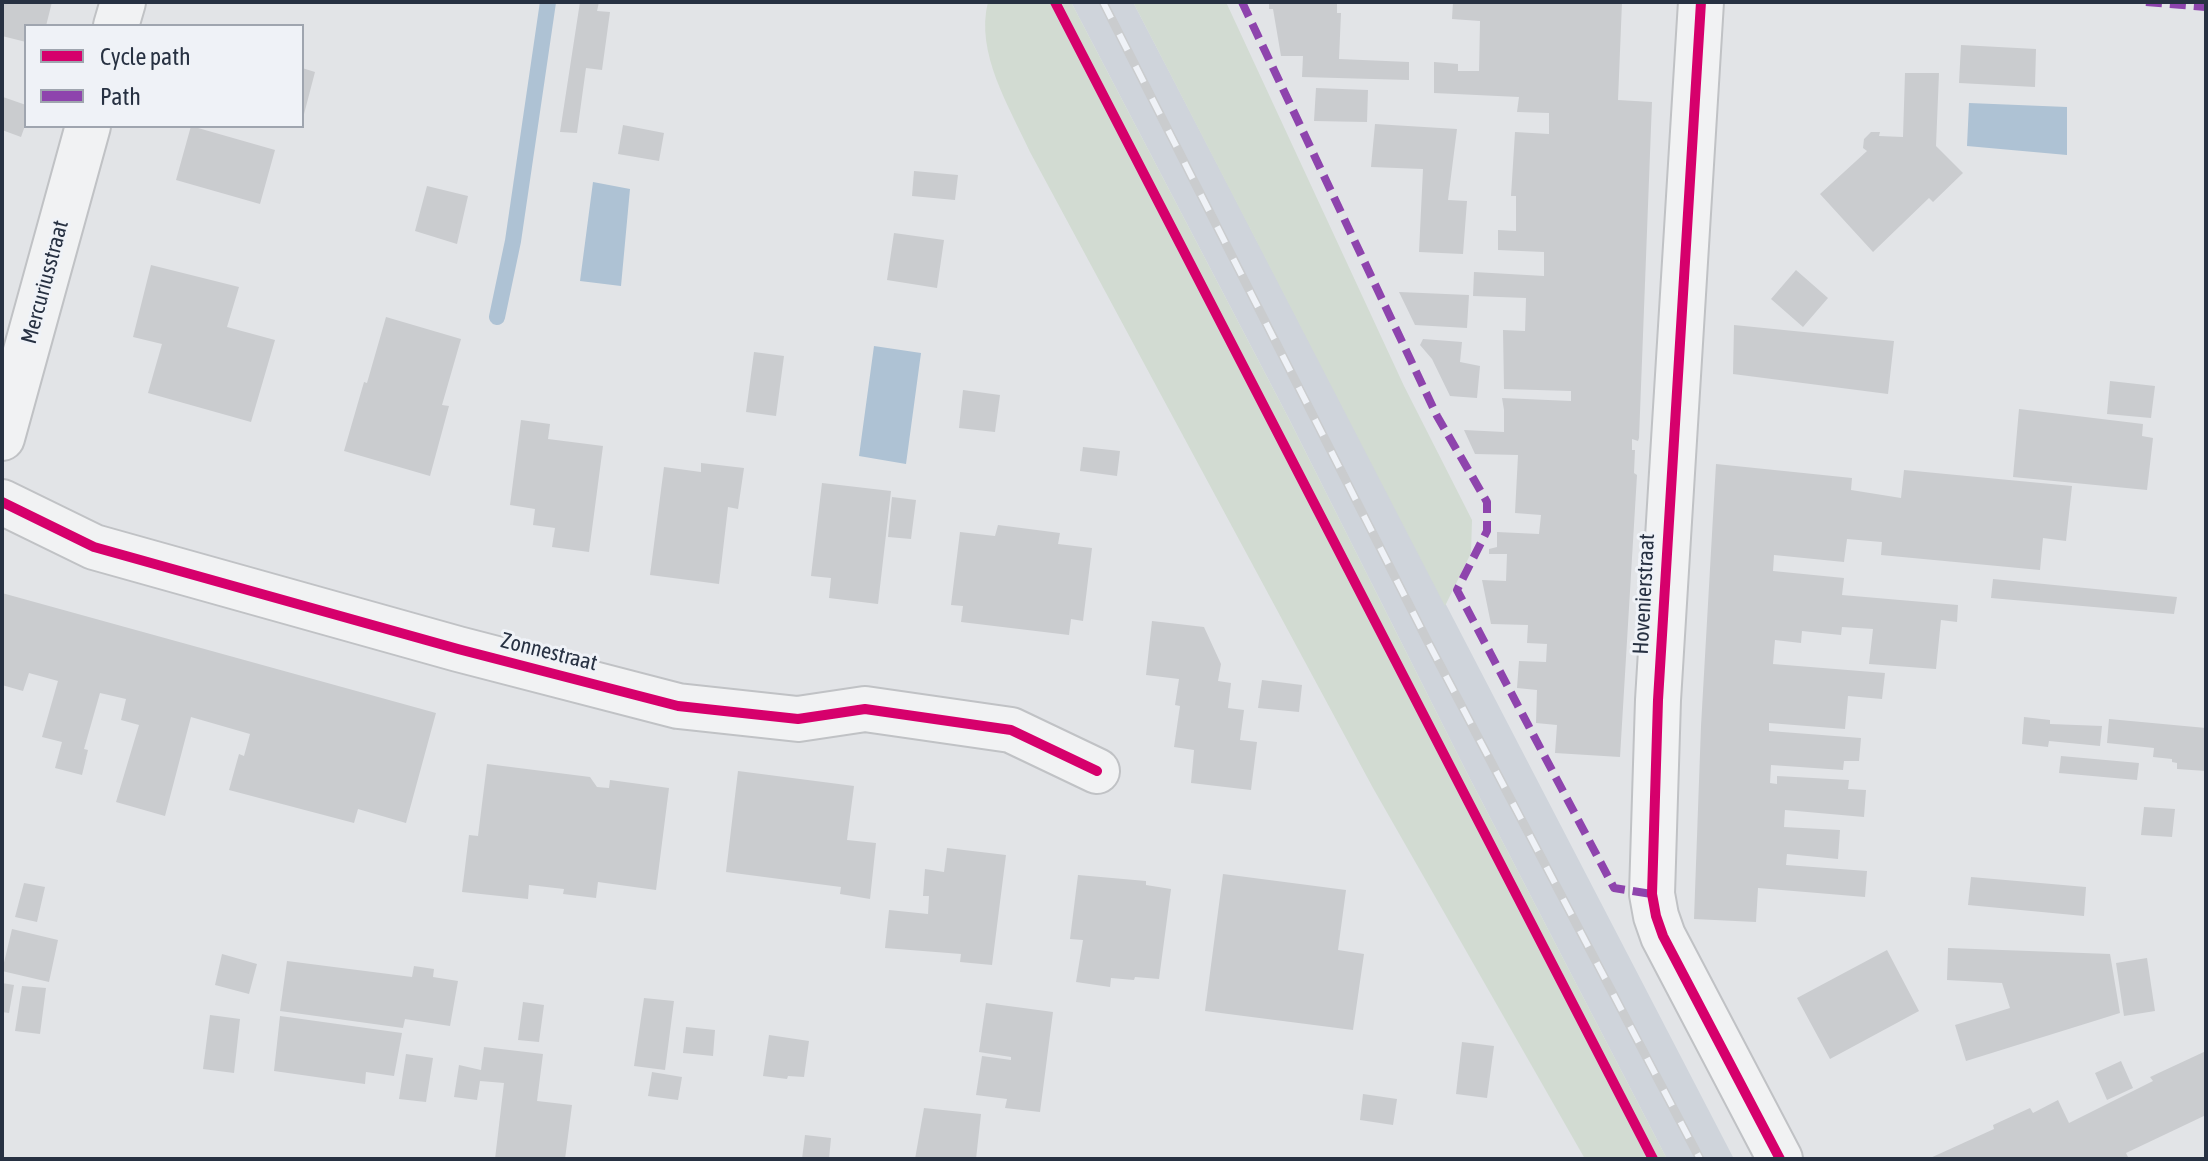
<!DOCTYPE html>
<style>
body{margin:0}
#map{position:relative;width:2208px;height:1161px;overflow:hidden;background:#e2e4e7;font-family:"Asap Condensed",sans-serif}
canvas{display:block}
.frame{position:absolute;inset:0;border:4px solid #273142;pointer-events:none}
.legend{position:absolute;left:24px;top:24px;width:280px;height:104px;box-sizing:border-box;background:#eff2f7;border:2px solid #9fa5af;margin:0;padding:10px 14px;list-style:none;font-size:24px;color:#273142}
.legend li{display:flex;align-items:center;gap:16px;height:40px}
.legend b{width:40px;border:2px solid #9fa5af}
</style>
<div id="map">
<canvas width="2208" height="1161"></canvas>
<div class="frame"></div>
<ul class="legend">
<li><b style="height:10px;background:#d6006c"></b>Cycle path</li>
<li><b style="height:10px;background:#8e44ad"></b>Path</li>
</ul>
</div>
<script>
const g = document.querySelector('canvas').getContext('2d');
g.lineJoin = 'round';
function fill(path, color) { g.fillStyle = color; g.fill(path, 'evenodd'); }
function stroke(path, color, width, dash) { g.strokeStyle = color; g.lineWidth = width; g.lineCap = dash ? 'butt' : 'round'; g.setLineDash(dash || []); g.stroke(path); }
function write(font, color, halo, rows, align = 'center') {
  g.font = font + ' "Asap Condensed",sans-serif'; g.lineWidth = 6; g.setLineDash([]); g.textBaseline = 'middle'; g.strokeStyle = halo; g.fillStyle = color; for (const [text, x, y, turn = 0] of rows) {
    g.save(); g.translate(x, y); g.rotate((+turn || 0) * Math.PI / 180); g.textAlign = isNaN(turn) ? turn : align; if (halo) g.strokeText(text, 0, 0); g.fillText(text, 0, 0); g.restore();
  }
}
fill(new Path2D(`
 M1071 2H1133L1734 1159H1667L1466 771 1288 417Z`), '#cfd4db');
fill(new Path2D(`
 M988 2H1071L1288 417 1466 771 1667 1159H1585L1373 788 1030 152C1009 106 975 53 988 2Z
 M1133 2H1226L1404 386 1472 520 1471 553 1445 606Z`), '#d2dbd2');
fill(new Path2D(`
 M1969 103 2067 107V155L1967 146Z
 M593 182 630 189 621 286 580 281Z
 M874 346 921 353 906 464 859 456Z`), '#aec2d4');
stroke(new Path2D(`
 M497 317 513 241 548 2`), '#aec2d4', 16);
fill(new Path2D(`
 M2 2H52L46 26H26V42L2 36Z
 M580 2H599L597 11 610 12 602 70 586 68 577 133 560 132Z
 M1269 2H1337V13H1341L1339 59 1409 62V80L1302 77 1303 56H1281L1273 9H1269Z
 M1453 2H1622L1618 100 1652 102 1639 438 1638 441 1632 439V450H1635L1634 473 1637 475 1620 757 1555 753 1557 725 1536 723 1537 690 1517 688 1519 661 1546 662 1547 644 1527 643 1528 625 1491 624 1482 580 1506 581 1507 554H1489V549L1497 547V532L1539 534 1541 515 1515 513 1518 455 1475 454 1464 430 1504 432V410L1502 398 1571 401V391L1504 389 1503 330 1525 331 1526 298 1473 296 1474 272 1544 276V252L1498 250V230L1516 231V196H1511L1515 132 1549 134V113L1517 112 1519 97 1434 93V62L1458 64V71H1479L1480 21 1452 19Z
 M1961 45 2036 49 2035 87 1959 83Z
 M302 68 315 72 303 118 302 117Z
 M1905 73H1939L1936 146 1963 173 1933 202 1929 198 1873 252 1820 194 1867 151 1863 148 1864 139 1871 132H1880L1879 136 1903 137Z
 M1316 88 1368 90 1367 122 1314 121Z
 M3 97 26 105V123L21 137 2 130Z
 M1375 124 1457 129 1448 200 1467 201 1463 254 1419 252 1423 169 1371 167Z
 M623 125 664 133 659 161 618 154Z
 M191 126 275 150 260 204 176 180Z
 M914 171 958 175 955 200 912 196Z
 M427 186 468 196 457 244 415 231Z
 M894 233 944 240 937 288 887 280Z
 M151 265 239 287 227 327 275 340 251 422 148 393 162 344 133 337Z
 M1796 270 1828 298 1803 327 1771 299Z
 M1399 292 1469 295 1467 328 1415 325Z
 M386 317 461 339 442 405 449 406 430 476 344 451 364 382 367 383Z
 M1734 325 1894 341 1888 394 1733 374Z
 M1423 339 1462 342 1460 362 1480 366 1477 398 1450 396 1432 359 1420 345Z
 M754 352 784 356 776 416 746 412Z
 M2110 381 2155 386 2151 418 2107 414Z
 M963 390 1000 395 995 432 959 428Z
 M2019 409 2143 424 2142 436 2153 438 2147 490 2013 477Z
 M521 420 550 424 548 439 603 446 589 552 552 547 555 528 533 525 535 509 510 505Z
 M1083 447 1120 451 1117 476 1080 471Z
 M701 463 744 468 738 509 728 507 719 584 650 575 664 467 701 472Z
 M1716 464 1852 478 1851 490 1901 498 1904 470 2072 486 2066 541 2043 538 2040 570 1881 555 1882 542 1847 539 1844 562 1774 555 1773 571 1844 578 1842 595 1958 605 1957 622 1941 620 1936 669 1869 664 1873 629 1842 627 1841 635 1802 631 1801 643 1775 640 1773 664 1885 673 1882 699 1848 696 1845 729 1769 723V731L1861 738 1859 761H1844L1843 770 1771 765 1770 783 1777 784V776L1849 780 1848 789 1866 790 1864 817 1785 810 1784 827 1840 830 1838 859 1787 854 1786 865 1867 871 1865 897 1758 888 1756 922 1694 919 1701 726Z
 M822 483 891 491 878 604 829 598 831 578 811 576Z
 M892 497 916 500 911 539 888 537Z
 M998 525 1060 533 1058 544 1092 548 1083 621 1071 619 1069 635 961 622 963 606 951 605 960 532 995 536Z
 M1993 579 2177 597 2174 614 1991 598Z
 M2 593 436 713 406 823 358 809 354 823 229 790 239 754 244 756 250 734 191 717 165 816 116 802 139 725 121 720 126 699 100 693 84 749 88 750 82 775 55 768 62 742 42 737 58 681 29 673 23 691 2 685Z
 M1152 621 1204 627 1221 664 1218 681 1231 683 1228 708 1244 710 1240 740 1257 742 1251 790 1191 783 1194 750 1174 747 1180 706 1175 705 1179 679 1146 675Z
 M1262 680 1302 685 1299 712 1258 708Z
 M2024 717 2050 720V724L2102 726 2100 746 2049 741 2048 747 2022 744Z
 M2109 719 2206 728V771L2177 769V763L2172 762V759L2153 757 2154 748 2107 743Z
 M2061 756 2139 763 2137 780 2059 773Z
 M487 764 590 777 597 787 609 788 610 780 669 788 656 890 598 882 596 898 563 894 564 889 529 885 528 899 462 892 469 835 478 836Z
 M738 771 854 786 847 840 876 843 870 899 840 894 841 887 726 872Z
 M2144 807 2175 809 2172 837 2141 835Z
 M947 848 1006 855 992 965 960 962 961 954 885 948 889 910 928 914 929 896H923L925 869 944 872Z
 M1223 874 1346 890 1338 950 1364 954 1353 1030 1205 1011Z
 M1078 875 1146 881V885L1171 889 1159 979 1135 977 1134 980 1111 978 1110 987 1076 982 1083 940 1070 939Z
 M1971 877 2086 887 2084 916 1968 905Z
 M24 883 45 887 37 922 15 917Z
 M12 929 58 940 49 982 2 971Z
 M1948 948 2110 954 2120 1013 1966 1061 1955 1025 2010 1008 2002 983 1947 980Z
 M1887 950 1919 1011 1830 1059 1797 998Z
 M222 954 257 964 249 994 215 985Z
 M2147 958 2155 1011 2124 1016 2116 963Z
 M287 961 412 977 414 966 434 969 433 977 458 981 450 1026 405 1019 403 1028 280 1011Z
 M2 983 14 985 9 1013 2 1012Z
 M22 986 46 988 40 1034 15 1031Z
 M644 998 674 1001 665 1070 634 1066Z
 M523 1002 544 1005 539 1042 518 1040Z
 M986 1003 1053 1012 1040 1112 1005 1108 1007 1099 976 1095 982 1056 1011 1060V1057L979 1052Z
 M210 1015 240 1019 234 1073 203 1069Z
 M280 1016 402 1033 394 1076 366 1072 365 1084 274 1071Z
 M686 1027 715 1030 713 1056 683 1053Z
 M769 1035 809 1041 804 1077 788 1076 787 1079 763 1076Z
 M1462 1042 1494 1046 1487 1098 1456 1094Z
 M484 1047 543 1054 537 1101 572 1105 565 1159H495L504 1083 480 1081 477 1100 454 1097 459 1065 481 1070Z
 M2206 1051V1115L2126 1153 2129 1159H1928L1994 1129 1993 1125 2030 1108 2033 1113 2058 1100 2069 1123 2153 1081 2150 1077Z
 M406 1054 433 1058 426 1102 399 1099Z
 M2121 1061 2133 1088 2107 1100 2095 1073Z
 M652 1072 682 1077 678 1100 648 1096Z
 M1363 1094 1397 1099 1393 1125 1360 1120Z
 M924 1108 981 1114 976 1159H915Z
 M805 1135 831 1138 829 1159H802Z`), '#cacccf');
const minor = new Path2D(`
 M1701 2 1658 700 1652 894 1656 916 1663 936 1780 1159
 M116 26 123 2
 M2 438 88 126
 M2 502 94 547 458 649 678 706 798 719 865 709 1011 730 1097 771`);
stroke(minor, '#c0c2c5', 48);
stroke(minor, '#f1f2f3', 44);
const rail = new Path2D(`
 M1103 2 1428 642 1700 1159`);
stroke(rail, '#caccce', 9);
stroke(rail, '#eff2f7', 6, [18]);
stroke(new Path2D(`
 M1242 2 1437 416 1487 502V531L1457 590 1614 888 1652 894
 M2146 2 2206 7`), '#8e44ad', 8, [16, 8]);
stroke(new Path2D(`
 M1055 2 1653 1159
 M1701 2 1658 700 1652 894 1656 916 1663 936 1780 1159
 M2 502 94 547 458 649 678 706 798 719 865 709 1011 730 1097 771`), '#d6006c', 10);
write('22px', '#273142', '#eff2f7', [
 ["Mercuriusstraat",45,282,-75],
 ["Hovenierstraat",1644,594,-87],
 ["Zonnestraat",549,652,14]
]);
</script>
